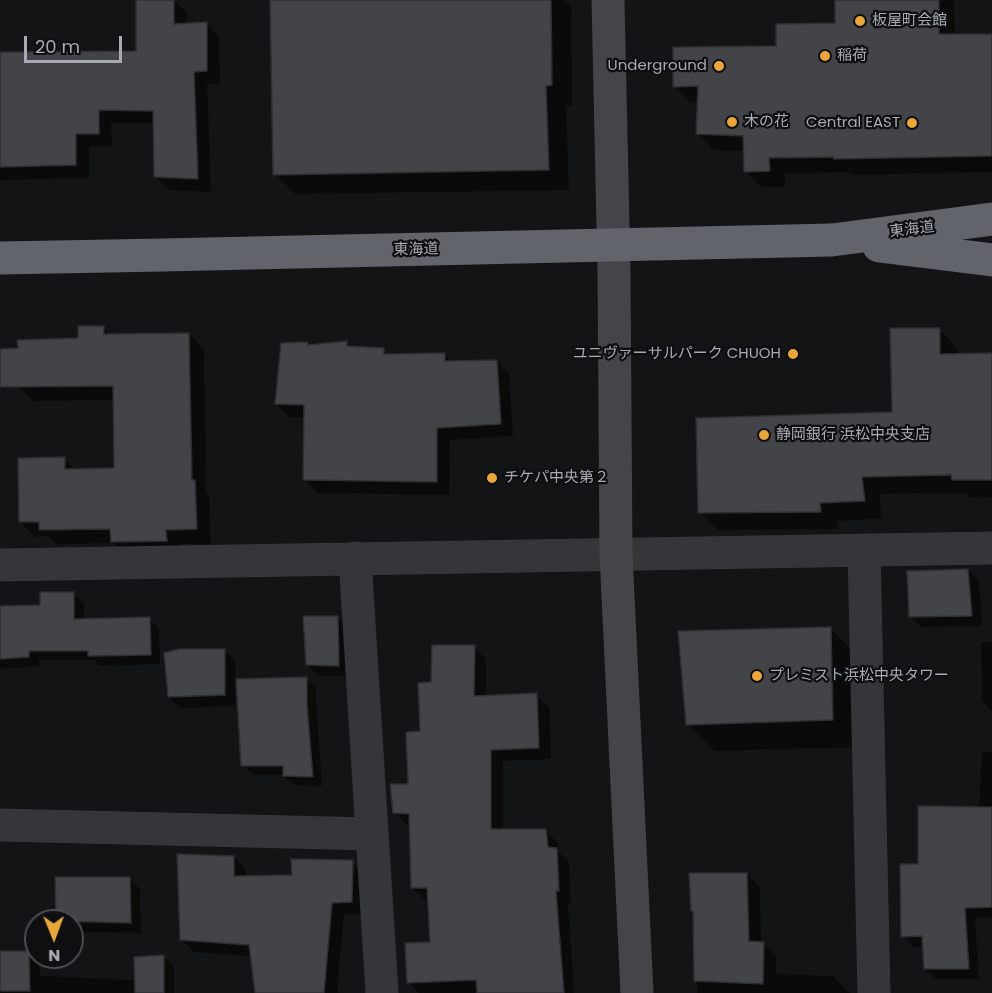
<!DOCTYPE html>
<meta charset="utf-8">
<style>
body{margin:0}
#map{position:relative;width:992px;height:993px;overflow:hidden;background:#131415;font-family:Poppins,sans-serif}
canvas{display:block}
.north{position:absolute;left:24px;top:909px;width:60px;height:60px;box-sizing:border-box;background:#0e0f10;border:2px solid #4b4d52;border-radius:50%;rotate:179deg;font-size:16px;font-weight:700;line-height:24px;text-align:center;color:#a6abb5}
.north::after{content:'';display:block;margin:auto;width:21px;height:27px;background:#eba635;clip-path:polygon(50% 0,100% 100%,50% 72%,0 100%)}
.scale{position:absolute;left:24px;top:36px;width:98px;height:27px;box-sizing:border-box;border:3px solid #a6abb5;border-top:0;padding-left:8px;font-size:18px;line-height:21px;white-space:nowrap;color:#a6abb5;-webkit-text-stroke:4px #0e0f10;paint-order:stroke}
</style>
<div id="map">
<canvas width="992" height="993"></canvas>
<div class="north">N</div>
<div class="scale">20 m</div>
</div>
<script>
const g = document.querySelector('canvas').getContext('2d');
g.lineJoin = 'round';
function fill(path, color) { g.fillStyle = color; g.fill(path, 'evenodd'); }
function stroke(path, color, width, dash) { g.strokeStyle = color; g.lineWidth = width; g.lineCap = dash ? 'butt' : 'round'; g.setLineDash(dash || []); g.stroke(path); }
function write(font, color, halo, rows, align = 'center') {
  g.font = font + ' Poppins,"Noto Sans JP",sans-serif'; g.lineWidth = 4.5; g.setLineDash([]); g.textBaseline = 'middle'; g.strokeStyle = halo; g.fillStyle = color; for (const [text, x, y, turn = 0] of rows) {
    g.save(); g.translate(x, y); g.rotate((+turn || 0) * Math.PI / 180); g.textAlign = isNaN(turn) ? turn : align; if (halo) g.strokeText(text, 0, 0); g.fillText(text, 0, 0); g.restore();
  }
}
fill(new Path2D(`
 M174 0 187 13V24L206 23 219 37 220 84H207L211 192 169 190 156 177 155 123H111L112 146 89 147V178L0 180V54L137 53Z
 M272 0H564L571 7 572 105 566 106 569 190 295 194 275 174Z
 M836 0H954L955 36H992V172L851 175 849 172 785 174V187H762L745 171V151L714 150 698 133 699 102 691 103 675 86 836 25Z
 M103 327 112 336 189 334 204 349 206 493 209 496 211 544H181V556L127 557 114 543 56 544 48 536 35 537 20 522 64 459 76 470 116 469 115 400 33 401 18 386 17 342 79 339Z
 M940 330 957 348V355L992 354V497L971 498 966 493 879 494 882 518 838 521V529L718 530 700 512 894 414Z
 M347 343 352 348 383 350 389 356 445 355 452 362 496 361 509 374 513 436 450 440 449 495 318 493 305 480V417H289L276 404 308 344 310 346Z
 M968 570 979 581 982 626 921 627 911 616Z
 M74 594 84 604V620L149 618 159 629 160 664 99 666 94 660H39V666L0 669V607L42 606Z
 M338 618 349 629V676H318L307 665Z
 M830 628 857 655 860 747 715 751 687 724Z
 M981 642H992V711L982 701Z
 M474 647 486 659V697L536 695 549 707 551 759 503 761V830H545L558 843 559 852 569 862 571 903H568L574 993H419L408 982 432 943 429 900H425L413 888 411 825H407L395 812 409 786 433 684Z
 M224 650 235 661V706L180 708 169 697Z
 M306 679 316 688 317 715 322 786 294 785 284 775H253L243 765Z
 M982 752H992V917L975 918 979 979H936L925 969 924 947H913L903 936 920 865 979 808Z
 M234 857 246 870V878L294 877 352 862 364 874 363 914H344L337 991 340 993H257L252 956 194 952 181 940Z
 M747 874 760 887 761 943H763L776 956V974L833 976 846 989V990L851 993H697L698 983 695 980V913L692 911Z
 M129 878 140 889 141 933 72 932V921Z
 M0 952H29L39 963 40 976 136 980 163 957 174 967V993H0Z`), '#0007');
const building = new Path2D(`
 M136 0H174V24L207 22V71L194 72 198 179 154 177 153 111 99 110V134H76V165L0 167V52L136 51Z
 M270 0H551L552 85 546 86 549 170 273 175Z
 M835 0H939V34H992V156L834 159 833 157 769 158 770 171 744 172 743 136 696 134 698 86 673 87V47L776 46V24L835 23Z
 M78 326H104V334L189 333 192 480H195L197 529 166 530 167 541 111 542 110 529 39 530V522H19L18 458 65 457V469L114 468 113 386 0 387V349L18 348 17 340 78 338Z
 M890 328H940V354L992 353V480H952L951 475 862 477 865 501 820 503 821 512 698 513 696 418 892 412Z
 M347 341V346L384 348V354L445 353V361L497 360 501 424 437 428V482L303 480 304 405 275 404 281 343 308 342V345Z
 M968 569 972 616 909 617 907 571Z
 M40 592H74V619L150 617 151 655 88 656V651H29V657L0 659V606L40 605Z
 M303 616H338L339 666 306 665Z
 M831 627 833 720 686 725 678 631Z
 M432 645H475L474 696 537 693 539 748 491 750V829H546L548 847 557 848 559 891H556L564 993H477L476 980 407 983 405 943 430 942 427 888H411L409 814 393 813 390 784H408L406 732 420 731 418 683 431 682Z
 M179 649H225V695L168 697 164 653Z
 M307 677V705L313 777 283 776V766H241L236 679Z
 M918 806 992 807V907L965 908 969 969H924L922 936 901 937 900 864H918Z
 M177 854 234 856V876L292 875 291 859 353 860 352 902 332 903 324 993H255L249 945 180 940Z
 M689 873H747L749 941 764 942 763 984 694 981 693 911H691Z
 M55 877H130L131 923 56 921Z
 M0 951H29L30 991H0Z
 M164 955V993H135L134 957Z`);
fill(building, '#424448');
stroke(building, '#2e2e31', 1.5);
stroke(new Path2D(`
 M864 550 874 993
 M355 558 382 993
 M0 565 992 548
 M0 825 372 834`), '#35363a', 33);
stroke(new Path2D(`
 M608 0 614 271 616 554 637 993`), '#43454a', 33);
stroke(new Path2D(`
 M879 246 992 260
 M0 258 163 255 832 240 992 219`), '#61646b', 33);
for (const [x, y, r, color] of [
 [860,21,6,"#eba635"],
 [825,56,6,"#eba635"],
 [719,66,6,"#eba635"],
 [732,122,6,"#eba635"],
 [912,123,6,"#eba635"],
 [793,354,6,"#eba635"],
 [764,435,6,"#eba635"],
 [492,478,6,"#eba635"],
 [757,676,6,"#eba635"]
]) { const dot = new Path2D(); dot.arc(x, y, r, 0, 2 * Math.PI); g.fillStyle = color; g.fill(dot); stroke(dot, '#0e0f10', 2); }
write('15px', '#a6abb5', '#0e0f10', [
 ["板屋町会館",872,21],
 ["稲荷",837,56],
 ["Underground",707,66,"right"],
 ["木の花",744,122],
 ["Central EAST",900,123,"right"],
 ["ユニヴァーサルパーク CHUOH",781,354,"right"],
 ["静岡銀行 浜松中央支店",776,435],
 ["チケパ中央第２",504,478],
 ["プレミスト浜松中央タワー",769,676]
], 'left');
write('15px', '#a6abb5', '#0e0f10', [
 ["東海道",912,230,-7],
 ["東海道",416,250,-1]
]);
</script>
